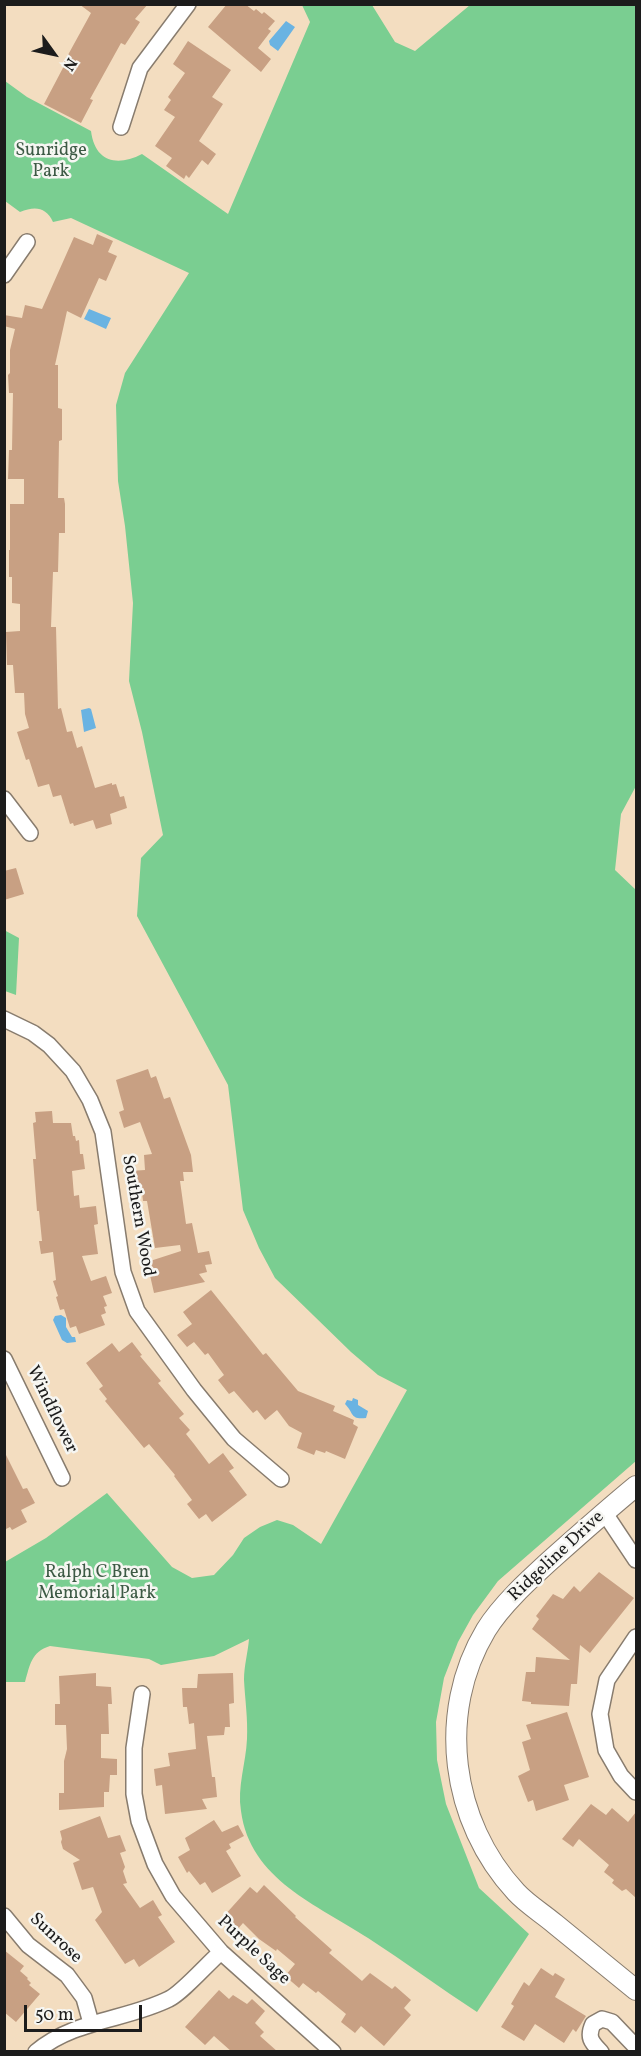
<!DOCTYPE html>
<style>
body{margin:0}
#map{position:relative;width:641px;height:2056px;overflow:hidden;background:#f3ddc0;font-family:Vollkorn,serif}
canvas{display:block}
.frame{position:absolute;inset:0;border:6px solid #1c1c1c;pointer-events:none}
.north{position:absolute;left:24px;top:24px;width:60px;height:60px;-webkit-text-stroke:4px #f6f6f2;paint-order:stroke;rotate:123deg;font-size:16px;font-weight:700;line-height:24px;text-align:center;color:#1c1c1c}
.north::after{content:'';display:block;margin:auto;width:21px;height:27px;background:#1c1c1c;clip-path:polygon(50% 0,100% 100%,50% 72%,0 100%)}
.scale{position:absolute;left:24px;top:2005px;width:118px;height:27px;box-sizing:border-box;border:3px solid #1c1c1c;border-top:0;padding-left:8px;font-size:18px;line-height:21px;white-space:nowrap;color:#1c1c1c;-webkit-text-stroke:4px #f6f6f2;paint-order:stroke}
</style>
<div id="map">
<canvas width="641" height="2056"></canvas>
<div class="frame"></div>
<div class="north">N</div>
<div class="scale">50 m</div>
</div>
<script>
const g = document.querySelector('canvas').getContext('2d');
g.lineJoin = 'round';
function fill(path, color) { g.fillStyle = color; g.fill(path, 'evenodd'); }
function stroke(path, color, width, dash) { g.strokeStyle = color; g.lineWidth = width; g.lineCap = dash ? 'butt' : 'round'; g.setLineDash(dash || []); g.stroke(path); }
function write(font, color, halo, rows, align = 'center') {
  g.font = font + ' Vollkorn,serif'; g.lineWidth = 5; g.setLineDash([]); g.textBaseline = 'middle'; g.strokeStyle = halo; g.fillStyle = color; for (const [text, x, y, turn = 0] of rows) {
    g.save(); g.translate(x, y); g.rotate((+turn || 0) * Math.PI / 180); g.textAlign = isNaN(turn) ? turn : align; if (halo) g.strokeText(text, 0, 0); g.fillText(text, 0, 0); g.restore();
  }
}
fill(new Path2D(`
 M302 5H372L395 42 415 51 470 5H636V786L621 814 615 870 636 890V1461L498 1581 473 1615 458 1642 444 1678 436 1722 437 1760 446 1804 479 1888 529 1934 477 2012C440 1988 405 1962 368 1938 318 1905 250 1880 241 1811 237 1787 246 1763 247 1739 248 1719 245 1699 244 1680 244 1666 248 1652 249 1639L214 1656 161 1665 149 1659 50 1646C31 1652 30 1665 25 1682H5V1562L46 1538 107 1493 172 1567 192 1578 214 1575 233 1555 244 1538 260 1527 277 1520 293 1525 321 1544 407 1390 378 1375 351 1352 275 1278 259 1248 243 1210 228 1085 137 916 141 858 163 835 142 732 129 681 133 603 125 526 118 481 116 405 125 373 189 273 71 218 53 222C46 207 35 206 20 212L5 201V81L27 97 91 131C95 162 117 167 142 154L228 214 310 22Z
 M4 930 19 938 16 995 5 991Z`), '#7ace91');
fill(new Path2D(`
 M286 21 295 27 278 51 270 45 269 41Z
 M89 309 111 318 106 329 84 319Z
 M89 708 91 709 96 728 84 732 81 710Z
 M61 1315 66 1318V1327L72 1337H75L76 1342 67 1343 62 1340 53 1320 55 1316Z
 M353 1398 358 1400V1405L368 1411 366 1418C350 1420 354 1413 345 1404L347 1400 352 1401Z`), '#6ab3e2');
fill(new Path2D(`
 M79 4H148L135 19 140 22 125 45 121 43 90 99 93 100 81 123 44 104 65 64H63L91 13Z
 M227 4H245L254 11 256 9 262 14 264 12 275 21 268 29 271 31 258 48 271 59 261 72 208 27Z
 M188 41 231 70 212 97 223 104 199 141 216 154 208 165 202 160 189 178 186 175 184 179 166 166 172 158 155 146 175 117 164 110 171 100 168 97 185 73 173 64Z
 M97 234 113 241 108 252 117 256 106 281 99 278 81 318 67 311 55 365H58V408L62 409V440L59 441 58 498H64L65 504V533H59L58 572H53L51 627H56L58 709 61 708 67 732 72 731 77 748 82 746 95 788 112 783V785L116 784 120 797 124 796 127 808 110 814 112 824 96 829 93 820 74 826 73 823 70 824 61 795 53 797 49 784 38 787 29 759 26 760 17 732 29 728 25 714 24 693H15L13 665H7L6 632 20 631V604L12 603V577H9V550H10V504H24V479H8L9 450H12L13 393H9L8 375 10 373V350L15 329 4 326V315L22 318 25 305 42 309 74 237 93 245Z
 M16 868 24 894 4 900V871Z
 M148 1069 151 1078 156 1076 164 1099 170 1097 191 1155 193 1172H183L184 1181H180L186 1224 192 1223 198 1253 209 1251 212 1264 205 1265 207 1272 199 1274 205 1282 154 1293 147 1262 181 1251 180 1245 155 1248 147 1201H143L141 1185 131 1186 129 1171 145 1170 144 1155 152 1154 140 1122 124 1128 119 1112 124 1110 116 1080Z
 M52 1111 53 1123H71L73 1136H75L76 1141 79 1140 80 1154H83L85 1169 72 1171 74 1196 79 1195 80 1208 96 1206 98 1224 94 1225 98 1254 82 1256 91 1281 106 1276 112 1293 103 1296 107 1306 104 1307 106 1313 101 1315 105 1325 79 1334 76 1326 70 1328 64 1309 60 1310 56 1297 58 1296 53 1281 56 1280 53 1252 41 1254 39 1241H42L39 1211H37L33 1159H36L33 1123 36 1122 35 1112Z
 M211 1290 263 1355 266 1353 298 1391 335 1406 333 1411 354 1420 353 1424 358 1427 345 1459 326 1451 325 1453 316 1450 314 1455 297 1448 302 1433 289 1426 277 1410 265 1420 257 1410 253 1413 234 1391 229 1394 218 1380 224 1375 208 1353 205 1355 194 1342 187 1347 177 1335 192 1324 183 1312Z
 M132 1342 142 1355 140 1356 161 1381 158 1383 184 1414 179 1418 190 1430 186 1434 194 1444 209 1464 223 1453 234 1468 229 1471 247 1495 212 1522 206 1514 199 1519 187 1504 192 1500 174 1476 175 1475 149 1444 144 1448 105 1401 107 1399 99 1389 103 1386 86 1363 112 1343 119 1352Z
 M4 1451 23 1489 27 1488 35 1503 21 1510 27 1522 12 1530 10 1527 4 1530Z
 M599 1572 634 1598 590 1653 580 1645 577 1684H571L569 1706 531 1704V1702L522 1701 526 1672H535L536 1657 570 1660 532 1629 539 1619 536 1616 553 1594 563 1599 574 1586 580 1592Z
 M96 1673V1686L111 1687 112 1704H108L109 1734H101V1758L117 1759V1775H110L109 1792H104V1807L59 1810V1793H64V1761L67 1749 66 1725H55V1704H60L59 1676Z
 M233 1673 234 1703 229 1704 230 1727H225L224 1735 207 1736 212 1777H215L217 1797 202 1799 207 1809 165 1814 162 1785 156 1786 154 1769 170 1766 168 1753 196 1749 194 1723 189 1724 187 1707H183L182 1688H197L198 1674Z
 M567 1712 589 1777 564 1785 569 1800 536 1811 533 1800 528 1802 518 1776 530 1770 522 1742 531 1739 526 1725Z
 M591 1804 606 1815 612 1808 628 1822 636 1812V1898L626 1889 622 1891 612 1883 614 1880 604 1872 609 1865 579 1839 573 1847 562 1839Z
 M100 1816 108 1838 120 1835 126 1851 120 1853 125 1867 123 1871 127 1883 123 1884 140 1908 153 1900 162 1915 158 1917 175 1942 139 1967 134 1959 125 1964 95 1920 102 1912 93 1887 82 1890 73 1863 80 1860 63 1849 61 1842 62 1839 60 1831Z
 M214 1820 222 1832 238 1825 244 1836 229 1844 231 1848 226 1851 241 1876 212 1893 205 1882 200 1885 189 1871 187 1873 178 1857 190 1850 185 1838Z
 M264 1885 296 1916 295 1917 332 1950 329 1953 362 1981 370 1973 392 1989 395 1986 411 2000 404 2008 411 2015 384 2046 361 2026 355 2033 341 2022 346 2014 318 1991 316 1993 303 1983 299 1988 285 1976 295 1964 277 1949 276 1951 259 1939 243 1923 237 1930 223 1917 250 1887 257 1893Z
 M4 1950 24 1966 20 1971 28 1978 27 1979 31 1983 29 1985 40 1994 16 2022 4 2012Z
 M541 1968 553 1976 555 1973 565 1979 555 1997 586 2016 576 2032 573 2029 564 2043 535 2024 524 2041 501 2027 514 2006 511 2004 524 1982 529 1986Z
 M219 1990 229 1999 233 1995 247 2004 252 1999 265 2011 255 2023 264 2032 260 2036 278 2052H232L214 2036 205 2045 185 2027Z`), '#c8a083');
const street = new Path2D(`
 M121 127 140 68 188 4
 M4 275 27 242
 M4 799 30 833
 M4 1019 33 1033 49 1045 73 1071 90 1100 103 1132 123 1272 137 1311 194 1390 234 1439 281 1479
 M4 1359 62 1478
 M604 1512 636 1560
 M636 1637 607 1680 600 1714 606 1750 621 1776 636 1792
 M142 1694 134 1748V1794L139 1821 155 1864 173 1896 221 1952 333 2052
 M4 1916 28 1945 67 1975 84 1998 91 2023
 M36 2052C73 2020 127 2020 169 1999 182 1993 208 1963 221 1952
 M601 2052C591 2042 587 2037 593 2024L602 2019 612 2022 636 2047`);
const secondary = new Path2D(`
 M636 1486C608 1509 581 1533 554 1557 531 1578 502 1604 486 1630 436 1713 451 1822 516 1892 527 1904 542 1913 555 1924 582 1946 609 1968 636 1990`);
stroke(street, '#887c6e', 18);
stroke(secondary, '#887c6e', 22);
stroke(street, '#fff', 15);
stroke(secondary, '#fff', 20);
write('18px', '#3d5a45', '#f6f6f2', [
 ["Sunridge",51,152],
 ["Park",51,173],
 ["Ralph C Bren",97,1574],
 ["Memorial Park",97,1595]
]);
write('18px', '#1c1c1c', '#f6f6f2', [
 ["Southern Wood",137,1216,80],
 ["Windflower",51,1410,64],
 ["Ridgeline Drive",557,1557,-43],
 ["Sunrose",55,1939,43],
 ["Purple Sage",253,1951,43]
]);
</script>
